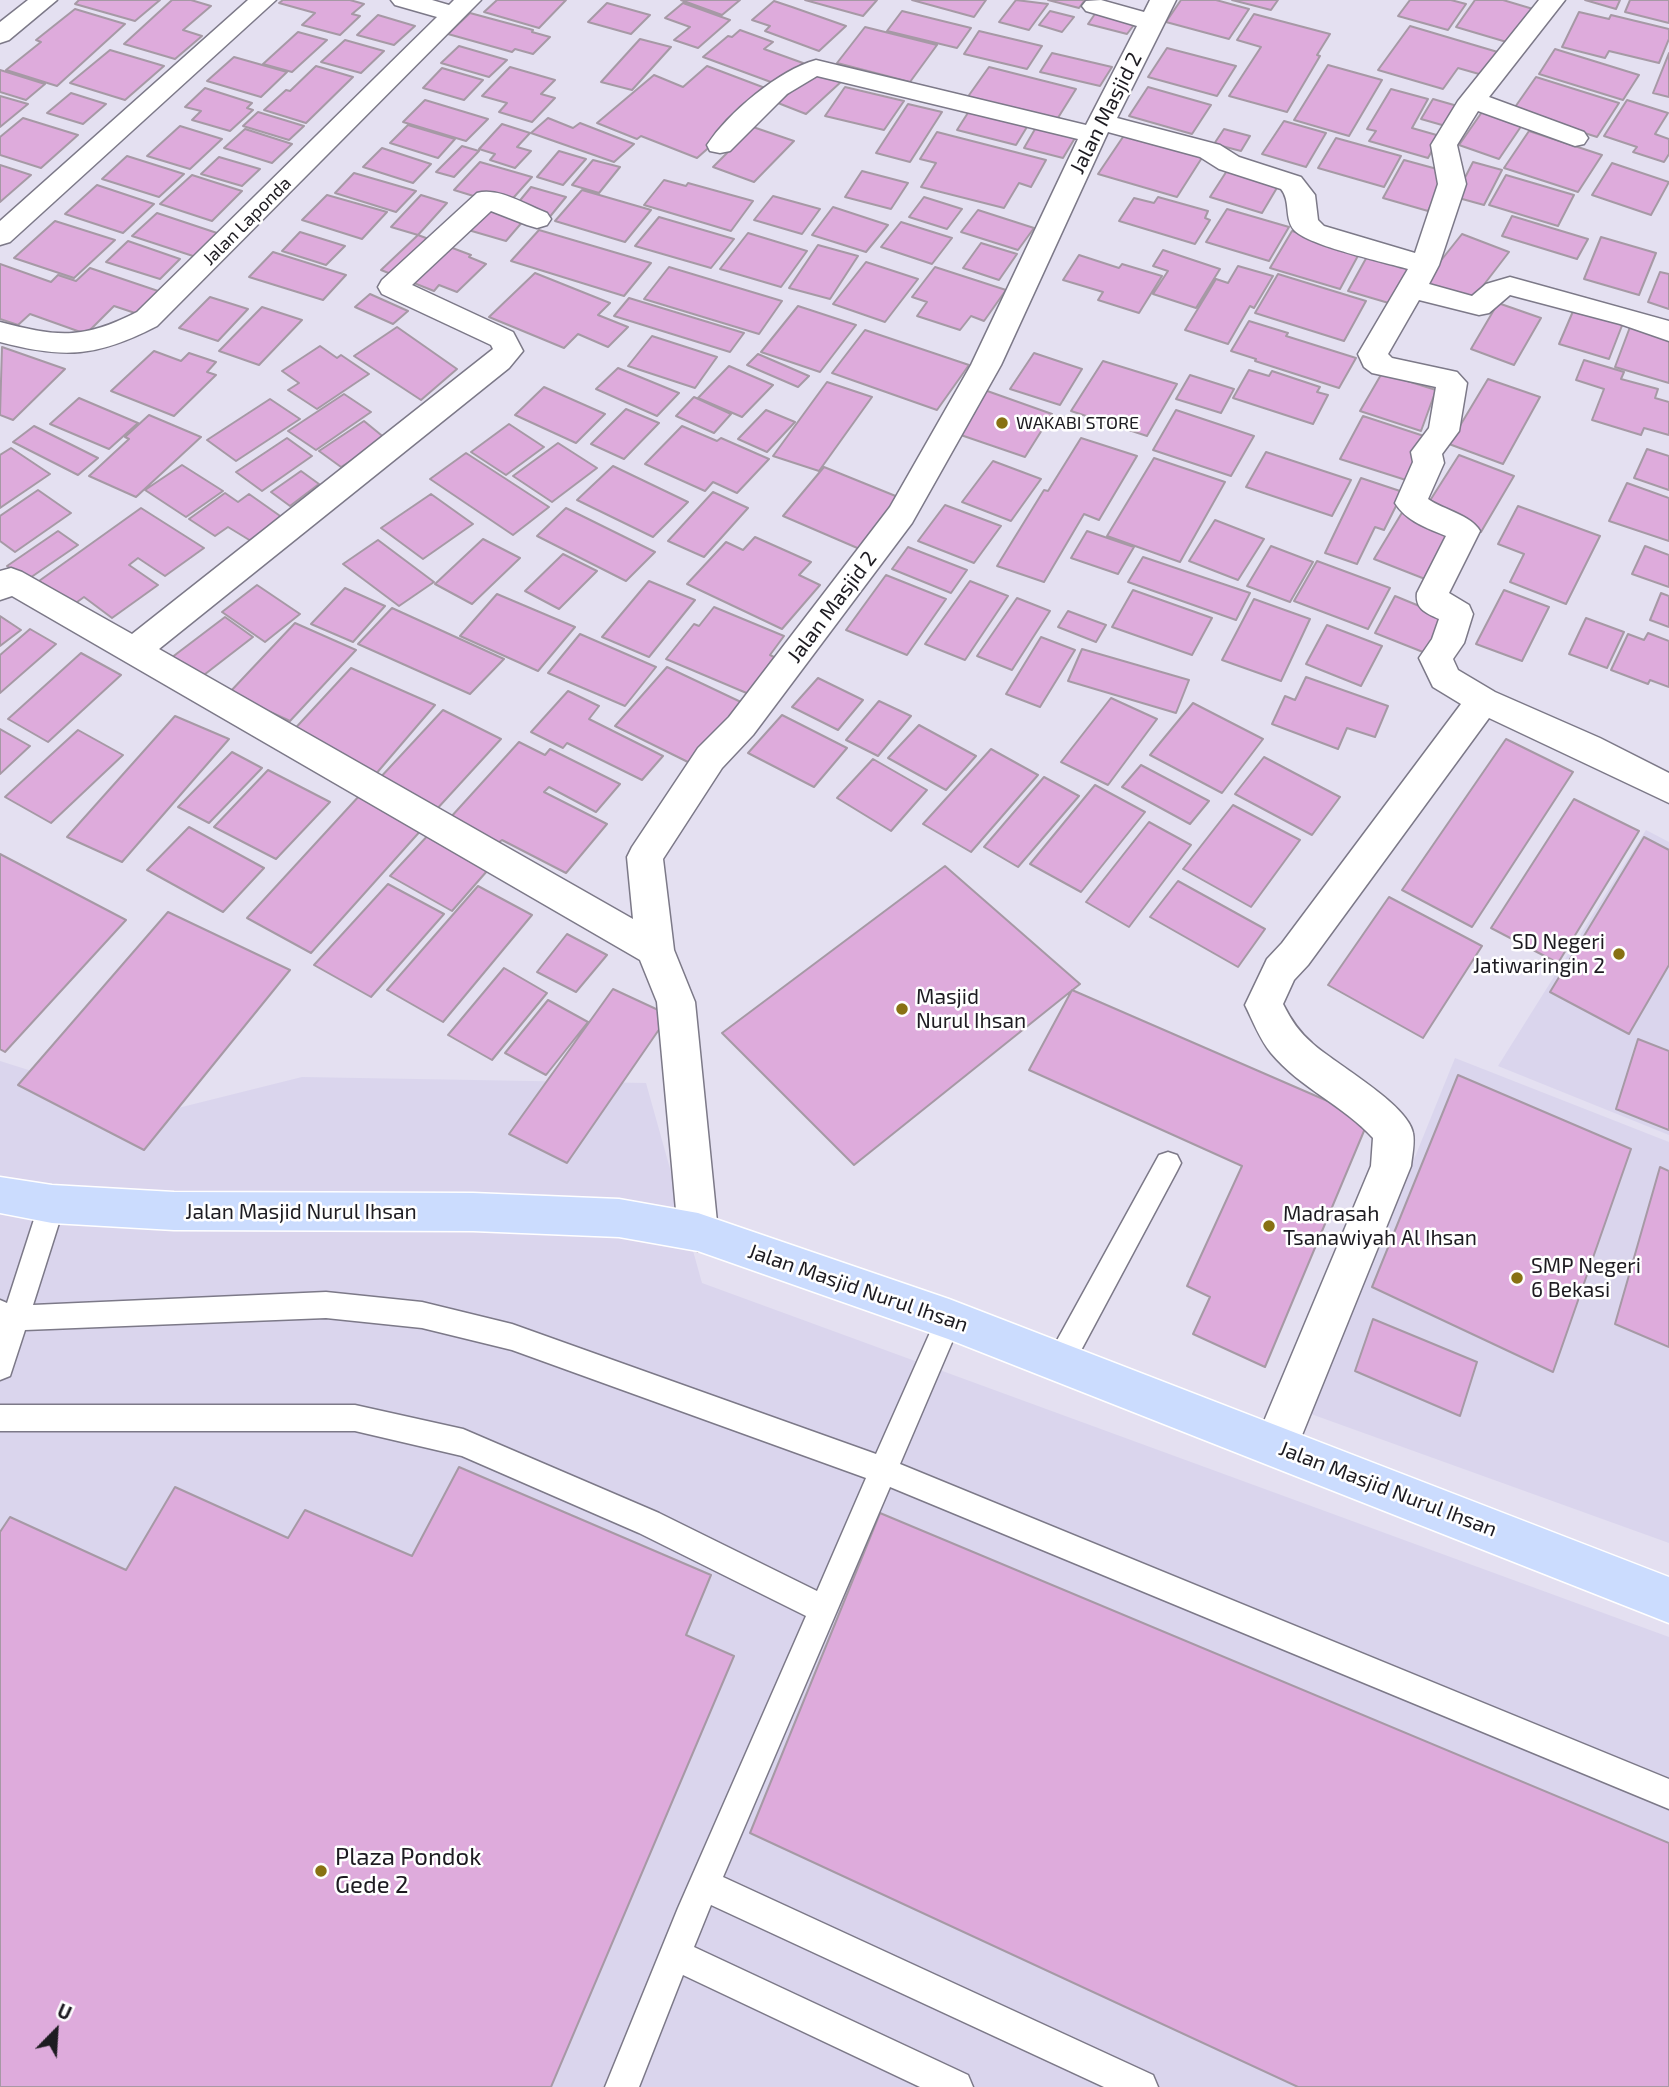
<!DOCTYPE html>
<style>
body{margin:0}
#map{position:relative;width:1669px;height:2087px;overflow:hidden;background:#e4e0f1;font-family:"Exo 2",sans-serif}
canvas{display:block}
.north{position:absolute;left:21px;top:1996px;width:70px;height:70px;-webkit-text-stroke:5px #fff;paint-order:stroke;rotate:24deg;font-size:19px;font-weight:700;line-height:28px;text-align:center;color:#1d1b21}
.north::after{content:'';display:block;margin:auto;width:24px;height:32px;background:#1d1b21;clip-path:polygon(50% 0,100% 100%,50% 72%,0 100%)}
</style>
<div id="map">
<canvas width="1669" height="2087"></canvas>
<div class="north">U</div>
</div>
<script>
const g = document.querySelector('canvas').getContext('2d');
g.lineJoin = 'round';
function fill(path, color) { g.fillStyle = color; g.fill(path, 'evenodd'); }
function stroke(path, color, width, dash) { g.strokeStyle = color; g.lineWidth = width; g.lineCap = dash ? 'butt' : 'round'; g.setLineDash(dash || []); g.stroke(path); }
function write(font, color, halo, rows, align = 'center') {
  g.font = font + ' "Exo 2",sans-serif'; g.lineWidth = 5; g.setLineDash([]); g.textBaseline = 'middle'; g.strokeStyle = halo; g.fillStyle = color; for (const [text, x, y, turn = 0] of rows) {
    g.save(); g.translate(x, y); g.rotate((+turn || 0) * Math.PI / 180); g.textAlign = isNaN(turn) ? turn : align; if (halo) g.strokeText(text, 0, 0); g.fillText(text, 0, 0); g.restore();
  }
}
fill(new Path2D(`
 M1646 830 1669 842V1135L1498 1066Z
 M1455 1058 1669 1142V1543L1311 1414Z
 M0 1061 162 1112 302 1077 646 1083 702 1283 1669 1637V2087H0Z`), '#dad5ed');
const building = new Path2D(`
 M79 0H160L135 21 75 4Z
 M172 0H191L211 6 183 30 202 36 175 59 124 44Z
 M283 0H350L364 4 352 14 360 16 340 35 302 25 315 13 279 3Z
 M497 0H566L539 28 484 12Z
 M681 0H740L722 15Z
 M805 0H877L863 16Z
 M912 0H986L974 17Z
 M1016 0 1048 4 1029 30 999 22Z
 M1048 0H1085L1079 8Z
 M1181 0H1216L1249 9 1229 39 1166 22Z
 M1232 0H1278L1271 10Z
 M1410 0H1451L1466 4 1448 30 1398 16Z
 M1475 0H1503L1533 9 1510 43 1456 27Z
 M1585 0H1620L1616 9Z
 M1630 0H1669V23L1625 12Z
 M774 1 792 7 846 26 819 51 765 31 770 26 752 20Z
 M607 3 650 15 631 34 588 22Z
 M683 3 730 20 698 48 674 40 690 27 665 18Z
 M75 9 125 24 57 86 6 70 41 42 36 40Z
 M902 11 971 28 957 48 887 31Z
 M1050 11 1074 17 1062 32 1039 25Z
 M1097 11 1137 21 1127 34 1088 24Z
 M1579 12 1609 19 1611 15 1669 29V39L1659 63 1609 51 1605 58 1562 47Z
 M470 13 533 30 532 32 550 37 533 54 515 49 512 52 448 34Z
 M1254 14 1330 34 1317 55 1320 56 1287 112 1229 96 1261 47 1237 40Z
 M378 15 415 26 394 45 357 35Z
 M1410 26 1501 53 1486 76 1458 68 1443 89 1378 70Z
 M865 27 937 45 910 82 837 63Z
 M740 30 773 42 764 49 803 63 779 85 703 57 728 36 732 37Z
 M979 31 1042 46 1027 69 964 54Z
 M298 32 327 40 292 72 263 64Z
 M640 39 671 47 632 90 601 82Z
 M345 40 384 51 361 73 321 62Z
 M459 46 507 60 489 77 441 63Z
 M1167 48 1236 66 1217 96 1148 77Z
 M1555 49 1639 75 1623 100 1539 74Z
 M110 50 164 66 125 100 70 83Z
 M1052 53 1112 67 1100 86 1040 72Z
 M1669 53V97L1653 93Z
 M234 57 287 72 261 97 207 81Z
 M1328 65 1382 80 1349 136 1294 120Z
 M316 66 353 77 306 123 264 110 286 90 290 91Z
 M707 66 773 91 697 158 641 136 637 139 597 123 654 75 683 87Z
 M510 67 555 80 541 94 555 98 532 122 499 112 507 103 482 96Z
 M989 67 1076 89 1056 121 967 98Z
 M442 68 483 80 464 100 423 88Z
 M0 70 45 84 26 100 0 92Z
 M814 71 842 81 806 114 778 103Z
 M1536 77 1619 103 1597 137 1513 110Z
 M845 87 904 101 884 130 825 116Z
 M1148 87 1211 105 1192 134 1129 116Z
 M205 88 252 103 247 108 253 110 230 131 192 120 201 111 185 107Z
 M1391 89 1428 99 1412 128 1440 136 1428 158 1369 141 1376 131 1367 129Z
 M71 93 106 104 83 124 47 113Z
 M0 96 28 104 0 127Z
 M1433 99 1461 107 1449 127 1421 119Z
 M425 100 488 119 466 141 403 122Z
 M1627 100 1668 113 1655 134 1669 139V154L1664 162 1633 152 1637 147 1604 136Z
 M908 104 942 112 910 162 876 153Z
 M971 108 1030 122 1016 145 957 130Z
 M258 112 304 126 289 140 243 126Z
 M1482 112 1522 125 1499 159 1459 145Z
 M23 118 78 135 41 168 0 155V137Z
 M548 118 573 128 580 123 634 144 614 162 531 133Z
 M1284 121 1326 133 1306 167 1262 154Z
 M502 124 530 133 517 147 531 151 515 168 490 160 495 154 479 149Z
 M1038 124 1078 133 1063 158 1024 148Z
 M408 125 455 139 438 158 390 143Z
 M180 126 222 139 190 169 147 156Z
 M753 127 794 141 754 182 713 167Z
 M245 129 292 144 272 163 224 148Z
 M1224 129 1250 136 1241 151 1214 144Z
 M1127 131 1205 153 1177 197 1098 174Z
 M1529 131 1602 155 1578 192 1504 168Z
 M937 132 1046 160 1031 187 1019 183 1004 208 921 187 936 163 920 159Z
 M1336 138 1401 156 1384 187 1318 168Z
 M462 146 479 151 454 177 436 172Z
 M382 148 431 164 413 183 363 167Z
 M559 151 586 159 563 185 537 177Z
 M127 156 184 174 159 197 102 179Z
 M219 157 260 169 242 186 201 174Z
 M593 160 620 167 599 193 572 185Z
 M1404 160 1448 172 1428 211 1383 198Z
 M480 162 532 177 506 206 454 190Z
 M1473 162 1502 170 1484 205 1455 197Z
 M1612 163 1669 182 1651 215 1592 195Z
 M0 165 31 175 0 202Z
 M1230 166 1281 181 1262 213 1210 197Z
 M862 171 908 183 891 209 845 197Z
 M354 173 416 191 396 212 335 193Z
 M192 175 242 191 212 221 160 204Z
 M1506 175 1574 195 1558 226 1489 205Z
 M664 180 686 186 688 183 753 201 731 231 644 205Z
 M97 185 154 204 123 233 65 214Z
 M531 187 566 197 548 219 513 209Z
 M582 190 651 210 625 242 555 221Z
 M327 195 387 212 362 239 302 220Z
 M421 195 447 203 418 235 391 227Z
 M773 196 820 209 802 234 754 220Z
 M924 197 962 209 947 229 909 217Z
 M1158 197 1208 211 1205 218 1210 220 1195 244 1119 221 1134 198 1154 203Z
 M476 206 524 220 506 241 458 227Z
 M833 207 888 225 866 252 812 235Z
 M1227 209 1289 227 1269 261 1206 242Z
 M978 210 1034 228 1018 250 961 232Z
 M157 213 220 234 196 257 132 236Z
 M1512 216 1588 239 1577 259 1502 236Z
 M659 217 734 239 711 268 635 246Z
 M55 221 115 240 74 278 14 258Z
 M901 222 952 238 932 264 881 247Z
 M539 230 651 263 624 296 511 261Z
 M1292 231 1360 252 1340 289 1270 268Z
 M300 232 345 246 326 265 282 251Z
 M748 233 807 251 781 287 720 269Z
 M1462 234 1509 252 1476 295 1468 299 1423 283Z
 M418 235 471 255 469 257 486 264 457 292 439 285 434 291 381 270Z
 M1601 237 1656 253 1639 295 1584 279Z
 M128 241 180 259 160 279 106 262Z
 M981 243 1017 254 999 280 963 268Z
 M818 245 858 256 830 299 789 288Z
 M1163 250 1220 269 1196 308 1153 294 1168 271 1153 266Z
 M273 252 346 275 323 300 249 277Z
 M1369 253 1413 266 1392 304 1348 291Z
 M1079 255 1119 268 1122 264 1162 276 1139 313 1098 300 1103 292 1063 280Z
 M866 262 918 279 885 322 833 304Z
 M0 264 51 282 58 275 76 281 90 268 161 292 138 314 114 306 86 334 30 314 18 325 0 319Z
 M1238 266 1273 276 1254 308 1250 306 1228 344 1185 330 1216 279 1228 283Z
 M669 267 782 301 759 334 644 299Z
 M935 267 1006 290 984 321 971 316 960 330 917 316 927 302 912 297Z
 M1660 272 1669 274V309L1648 302Z
 M535 273 610 303 598 315 628 327 608 347 578 334 564 348 489 317Z
 M1278 274 1366 301 1344 341 1255 313Z
 M370 294 408 311 393 324 355 307Z
 M210 297 248 309 218 341 179 328Z
 M629 298 744 333 730 352 614 316Z
 M1498 303 1541 318 1514 365 1471 349Z
 M798 306 856 325 820 372 761 352Z
 M262 307 302 320 259 365 219 351Z
 M1574 309 1623 323 1609 359 1559 344Z
 M1249 321 1288 333 1286 336 1356 358 1339 388 1255 361 1256 359 1231 351Z
 M397 327 457 369 421 400 354 356Z
 M1630 327 1669 338V383L1615 367Z
 M865 330 969 365 937 410 832 373Z
 M652 336 717 357 695 388 628 366Z
 M320 346 337 358 341 355 369 374 317 409 288 390 299 383 282 371Z
 M2 347 65 369 13 420 0 415Z
 M154 351 181 361 189 353 216 362 207 372 216 375 174 416 111 391Z
 M1034 353 1082 369 1060 405 1010 389Z
 M758 354 809 376 798 387 747 365Z
 M1584 360 1624 372 1621 379 1658 389 1655 398 1669 402V435L1644 428 1641 435 1592 420 1604 389 1576 380Z
 M1103 361 1177 384 1147 436 1071 411Z
 M729 366 773 385 742 417 698 398Z
 M618 368 679 393 657 416 596 389Z
 M1249 370 1269 376 1272 371 1320 387 1317 392 1328 395 1313 424 1233 398Z
 M1382 373 1436 390 1421 431 1360 411Z
 M1190 375 1234 389 1221 413 1176 399Z
 M1488 379 1540 397 1503 464 1449 444Z
 M827 382 872 397 819 471 773 456Z
 M544 387 605 414 576 443 515 415Z
 M976 387 1052 414 1025 457 952 432Z
 M344 394 371 412 316 450 288 431Z
 M694 397 731 414 714 433 676 416Z
 M79 398 138 423 109 449 50 424Z
 M270 399 300 419 236 461 207 440Z
 M626 409 659 423 624 459 591 444Z
 M766 410 795 422 767 452 738 439Z
 M1176 410 1254 436 1231 476 1153 450Z
 M149 415 201 437 136 497 89 476 129 439 125 437Z
 M1363 416 1430 438 1409 481 1340 459Z
 M364 421 386 439 341 467 319 451Z
 M509 424 544 447 506 475 471 452Z
 M34 426 98 458 78 475 13 442Z
 M682 426 717 441 721 438 769 459 737 493 713 482 705 491 645 464Z
 M287 438 312 456 262 491 236 472Z
 M1081 438 1137 456 1099 520 1084 514 1044 582 997 566 1044 490 1048 491Z
 M558 443 597 468 552 502 513 476Z
 M11 448 50 474 0 508V455Z
 M1647 449 1669 456V490L1634 478Z
 M1266 452 1351 480 1332 516 1246 487Z
 M466 453 549 507 513 535 430 479Z
 M1459 455 1514 476 1481 532 1424 510Z
 M1154 458 1225 482 1180 562 1107 536Z
 M993 461 1041 479 1011 521 962 502Z
 M182 465 223 491 186 517 145 490Z
 M613 466 688 502 653 537 577 500Z
 M824 467 903 499 862 550 783 516Z
 M301 471 319 484 290 506 271 492Z
 M1361 478 1403 492 1384 530 1375 527 1357 564 1325 553Z
 M1627 483 1669 498V541L1609 521Z
 M38 490 71 513 15 552 0 541V516Z
 M713 492 748 508 704 557 668 541Z
 M225 493 238 502 249 494 283 518 251 541 228 527 215 536 189 519Z
 M431 494 473 524 423 559 381 528Z
 M945 505 1001 526 974 563 918 541Z
 M1518 506 1600 536 1566 604 1510 582 1524 554 1498 544Z
 M141 508 204 548 165 576 138 558 129 565 158 585 112 618 84 597 73 605 39 581Z
 M566 508 655 552 626 581 537 536Z
 M1403 511 1454 531 1425 579 1374 559Z
 M1215 520 1264 539 1238 580 1189 561Z
 M58 531 78 545 27 580 7 566Z
 M1087 531 1134 547 1118 574 1071 558Z
 M755 537 811 562 799 575 820 585 782 629 687 584 726 542 743 550Z
 M483 539 520 558 472 604 435 584Z
 M378 540 434 582 399 606 343 564Z
 M1271 546 1313 562 1290 602 1247 586Z
 M1645 546 1669 555V587L1632 574Z
 M908 547 967 570 951 593 892 569Z
 M563 554 597 571 559 609 525 591Z
 M1143 557 1250 593 1236 620 1128 582Z
 M1317 561 1390 588 1368 629 1294 601Z
 M886 575 946 599 907 655 846 630Z
 M649 581 695 600 649 657 602 637Z
 M970 581 1008 596 965 660 925 644Z
 M257 585 300 614 265 642 222 612Z
 M345 588 385 606 353 642 311 624Z
 M1133 590 1212 618 1192 655 1112 627Z
 M1504 590 1549 607 1522 661 1476 644Z
 M1661 593 1669 596V627L1650 620Z
 M497 594 575 627 538 671 460 636Z
 M1395 596 1446 617 1428 654 1375 633Z
 M1017 598 1050 611 1012 670 977 656Z
 M1254 599 1310 619 1281 681 1222 660Z
 M714 607 784 636 770 655 782 661 756 697 666 659 694 624 699 626Z
 M392 608 504 659 470 694 358 644Z
 M1068 611 1106 625 1096 642 1058 627Z
 M0 616 21 630 0 646Z
 M225 617 253 637 200 678 171 658Z
 M1586 618 1624 632 1607 668 1569 654Z
 M295 623 356 650 290 721 229 693Z
 M1327 625 1382 646 1361 686 1306 664Z
 M30 629 56 644 0 693V655Z
 M1648 633 1669 641V687L1650 680 1648 684 1611 670 1628 634 1644 640Z
 M580 634 656 667 625 706 548 673Z
 M1041 637 1075 650 1040 707 1006 694Z
 M1082 649 1189 680 1176 713 1068 681Z
 M81 653 121 675 48 742 8 719Z
 M667 667 743 703 692 764 615 726Z
 M351 668 435 705 375 775 289 735Z
 M1306 677 1388 706 1375 737 1347 728 1338 749 1272 724 1285 696 1295 700Z
 M818 678 863 700 838 730 792 707Z
 M568 691 599 706 589 719 663 756 642 780 567 743 563 748 531 732Z
 M1111 698 1157 719 1108 785 1061 762Z
 M879 701 911 716 878 756 846 740Z
 M1193 703 1263 739 1222 793 1150 755Z
 M443 710 501 739 436 810 378 780Z
 M782 715 847 748 814 787 748 753Z
 M175 716 229 739 122 862 67 837Z
 M919 725 976 756 946 790 888 758Z
 M0 729 30 746 0 774Z
 M78 730 123 755 51 823 5 797Z
 M1506 739 1573 772 1472 927 1402 890Z
 M519 742 545 755 550 749 620 784 596 812 549 787 544 792 607 824 566 873 502 840 498 843 450 818Z
 M991 749 1038 775 971 852 923 824Z
 M232 752 262 768 209 823 178 807Z
 M1264 757 1340 797 1312 835 1235 794Z
 M873 759 927 790 891 831 837 798Z
 M1141 765 1209 801 1190 824 1122 787Z
 M268 770 330 802 276 859 214 827Z
 M1044 777 1079 796 1018 867 984 847Z
 M1095 785 1145 812 1081 892 1030 864Z
 M360 795 423 828 311 953 247 918Z
 M1574 799 1639 831 1558 963 1491 928Z
 M1233 805 1300 840 1251 907 1183 869Z
 M1149 822 1191 845 1129 927 1086 902Z
 M189 827 264 868 223 912 147 870Z
 M432 831 494 863 452 911 390 876Z
 M1644 837 1669 850V965L1629 1034 1550 992Z
 M0 854 126 920 5 1052 0 1049Z
 M945 866 1080 984 854 1165 722 1033Z
 M1178 881 1265 929 1238 967 1150 917Z
 M388 884 444 914 371 997 314 965Z
 M478 886 532 915 443 1022 387 990Z
 M1389 897 1482 946 1423 1038 1328 985Z
 M168 912 290 970 144 1150 18 1085Z
 M567 934 607 955 576 992 537 972Z
 M504 968 547 993 492 1060 448 1035Z
 M613 989 669 1015 567 1163 509 1134Z
 M1072 990 1369 1119 1265 1367 1193 1334 1210 1297 1187 1286 1242 1166 1029 1070Z
 M548 1000 588 1022 546 1075 505 1053Z
 M1638 1039 1669 1051V1130L1616 1109Z
 M1458 1075 1631 1149 1553 1372 1372 1287Z
 M1660 1167 1669 1171V1347L1615 1324Z
 M1373 1319 1477 1362 1460 1416 1355 1371Z
 M459 1467 711 1575 686 1635 734 1656 551 2087H0V1532L10 1517 126 1570 175 1487 288 1538 305 1510 412 1556Z
 M880 1513 1669 1843V2087H1298L750 1833Z`);
fill(building, '#deabdc');
stroke(building, '#a699a5', 2);
const lane = new Path2D(`
 M1168 1152 1177 1155 1181 1163 1177 1171 1070 1371 1060 1375 1050 1371 1046 1362 1050 1353 1159 1155Z
 M52 1192 61 1196 65 1204 33 1305 326 1292 422 1302 512 1324 876 1454 940 1310 949 1306 958 1310 962 1319 900 1464 1669 1779V1809L890 1487 723 1877 1153 2075 1158 2087H1104L711 1905 694 1947 968 2075 973 2087H920L683 1975 639 2087H605L678 1908 806 1616 639 1533 462 1456 355 1431H0V1405H355L463 1429 659 1513 817 1591 866 1478 512 1350 422 1328 326 1318 25 1330 10 1376 0 1380V1300L7 1303 39 1204 43 1196Z`);
const street = new Path2D(`
 M28 0H57L9 40 0 43V22Z
 M248 0H276L10 242 0 245V221Z
 M391 0H432L449 5 454 0H481L157 326C97 357 65 359 0 342V322C58 337 82 340 137 312L437 17 395 5Z
 M1101 0 1144 12 1150 0H1176L1117 118 1220 145 1239 157 1301 177 1315 195 1318 220 1324 226 1415 253 1438 184 1431 145 1458 101 1539 0H1565L1489 97 1584 132 1588 138 1584 144 1575 146 1478 111 1457 145 1466 184 1439 265 1429 284 1472 296 1486 284 1510 277 1669 321V341L1620 324 1510 295 1489 313 1479 315 1419 300 1388 354 1392 358 1457 372 1467 383 1459 431 1442 454 1444 463 1428 499C1444 510 1471 515 1480 531L1449 593 1469 605 1473 614 1464 643 1453 659 1458 670 1495 692 1600 738 1669 773V803L1489 718 1308 965 1294 980 1283 1004C1291 1020 1299 1032 1312 1043 1335 1064 1408 1104 1413 1133 1415 1143 1412 1156 1411 1166L1298 1445 1291 1460 1276 1466 1261 1460 1254 1445 1371 1166 1373 1138C1343 1105 1300 1088 1271 1053 1260 1040 1253 1021 1245 1005L1267 959 1282 943 1461 704 1433 687 1419 658 1432 639 1439 619C1426 613 1415 609 1417 593L1446 536C1427 528 1406 521 1395 503L1413 462 1411 452 1429 428 1436 387 1372 373 1364 367 1358 354 1408 269C1384 262 1309 246 1294 230 1284 218 1291 201 1281 189L1219 169 1200 157 1108 132 1001 365 912 523 753 735 722 768 663 859 674 950 695 1002 718 1232 712 1245 698 1251 684 1245 678 1232 657 1002 640 960 12 596 0 600V571L11 568 22 572 132 634 493 349 491 345 382 294 378 287 382 280 477 193C499 187 526 205 547 213L551 219 547 225 537 228 527 225 491 211 412 285 513 332 523 351 509 368 159 649 633 919 627 857 632 847 698 748 729 717 890 507 971 365 1078 139 817 76 787 94 730 151 720 153 710 151 707 145C728 113 779 70 816 60L1086 125 1137 26 1086 11 1082 6 1086 1Z`);
const primary = new Path2D(`
 M0 1177 52 1185 174 1192 473 1193 619 1199 698 1213 949 1299 1669 1577V1623L948 1339 698 1251 619 1237 473 1231 174 1230 52 1223 0 1213Z`);
stroke(lane, '#7c7988', 3);
stroke(street, '#7c7988', 3);
stroke(primary, '#fff', 3);
fill(lane, '#fff');
fill(street, '#fff');
fill(primary, '#cbdcfe');
for (const [x, y, r, color] of [
 [1002,423,7,"#887113"],
 [1619,954,7,"#887113"],
 [902,1009,7,"#887113"],
 [1269,1226,7,"#887113"],
 [1517,1278,7,"#887113"],
 [321,1871,7,"#887113"]
]) { const dot = new Path2D(); dot.arc(x, y, r, 0, 2 * Math.PI); g.fillStyle = color; g.fill(dot); stroke(dot, '#fff', 2.5); }
write('18px', '#1d1b21', '#fff', [
 ["Jalan Laponda",247,221,-45]
]);
write('18px', '#1d1b21', '#fff', [
 ["WAKABI STORE",1016,423]
], 'left');
write('21px', '#1d1b21', '#fff', [
 ["Jalan Masjid 2",1106,113,-63],
 ["Jalan Masjid 2",832,607,-53],
 ["Jalan Masjid Nurul Ihsan",301,1212],
 ["Jalan Masjid Nurul Ihsan",858,1288,19],
 ["Jalan Masjid Nurul Ihsan",1388,1489,21]
]);
write('21px', '#1d1b21', '#fff', [
 ["SD Negeri",1605,942,"right"],
 ["Jatiwaringin 2",1605,966,"right"],
 ["Masjid",916,997],
 ["Nurul Ihsan",916,1021],
 ["Madrasah",1283,1214],
 ["Tsanawiyah Al Ihsan",1283,1238],
 ["SMP Negeri",1531,1266],
 ["6 Bekasi",1531,1290]
], 'left');
write('24px', '#1d1b21', '#fff', [
 ["Plaza Pondok",335,1857],
 ["Gede 2",335,1885]
], 'left');
</script>
